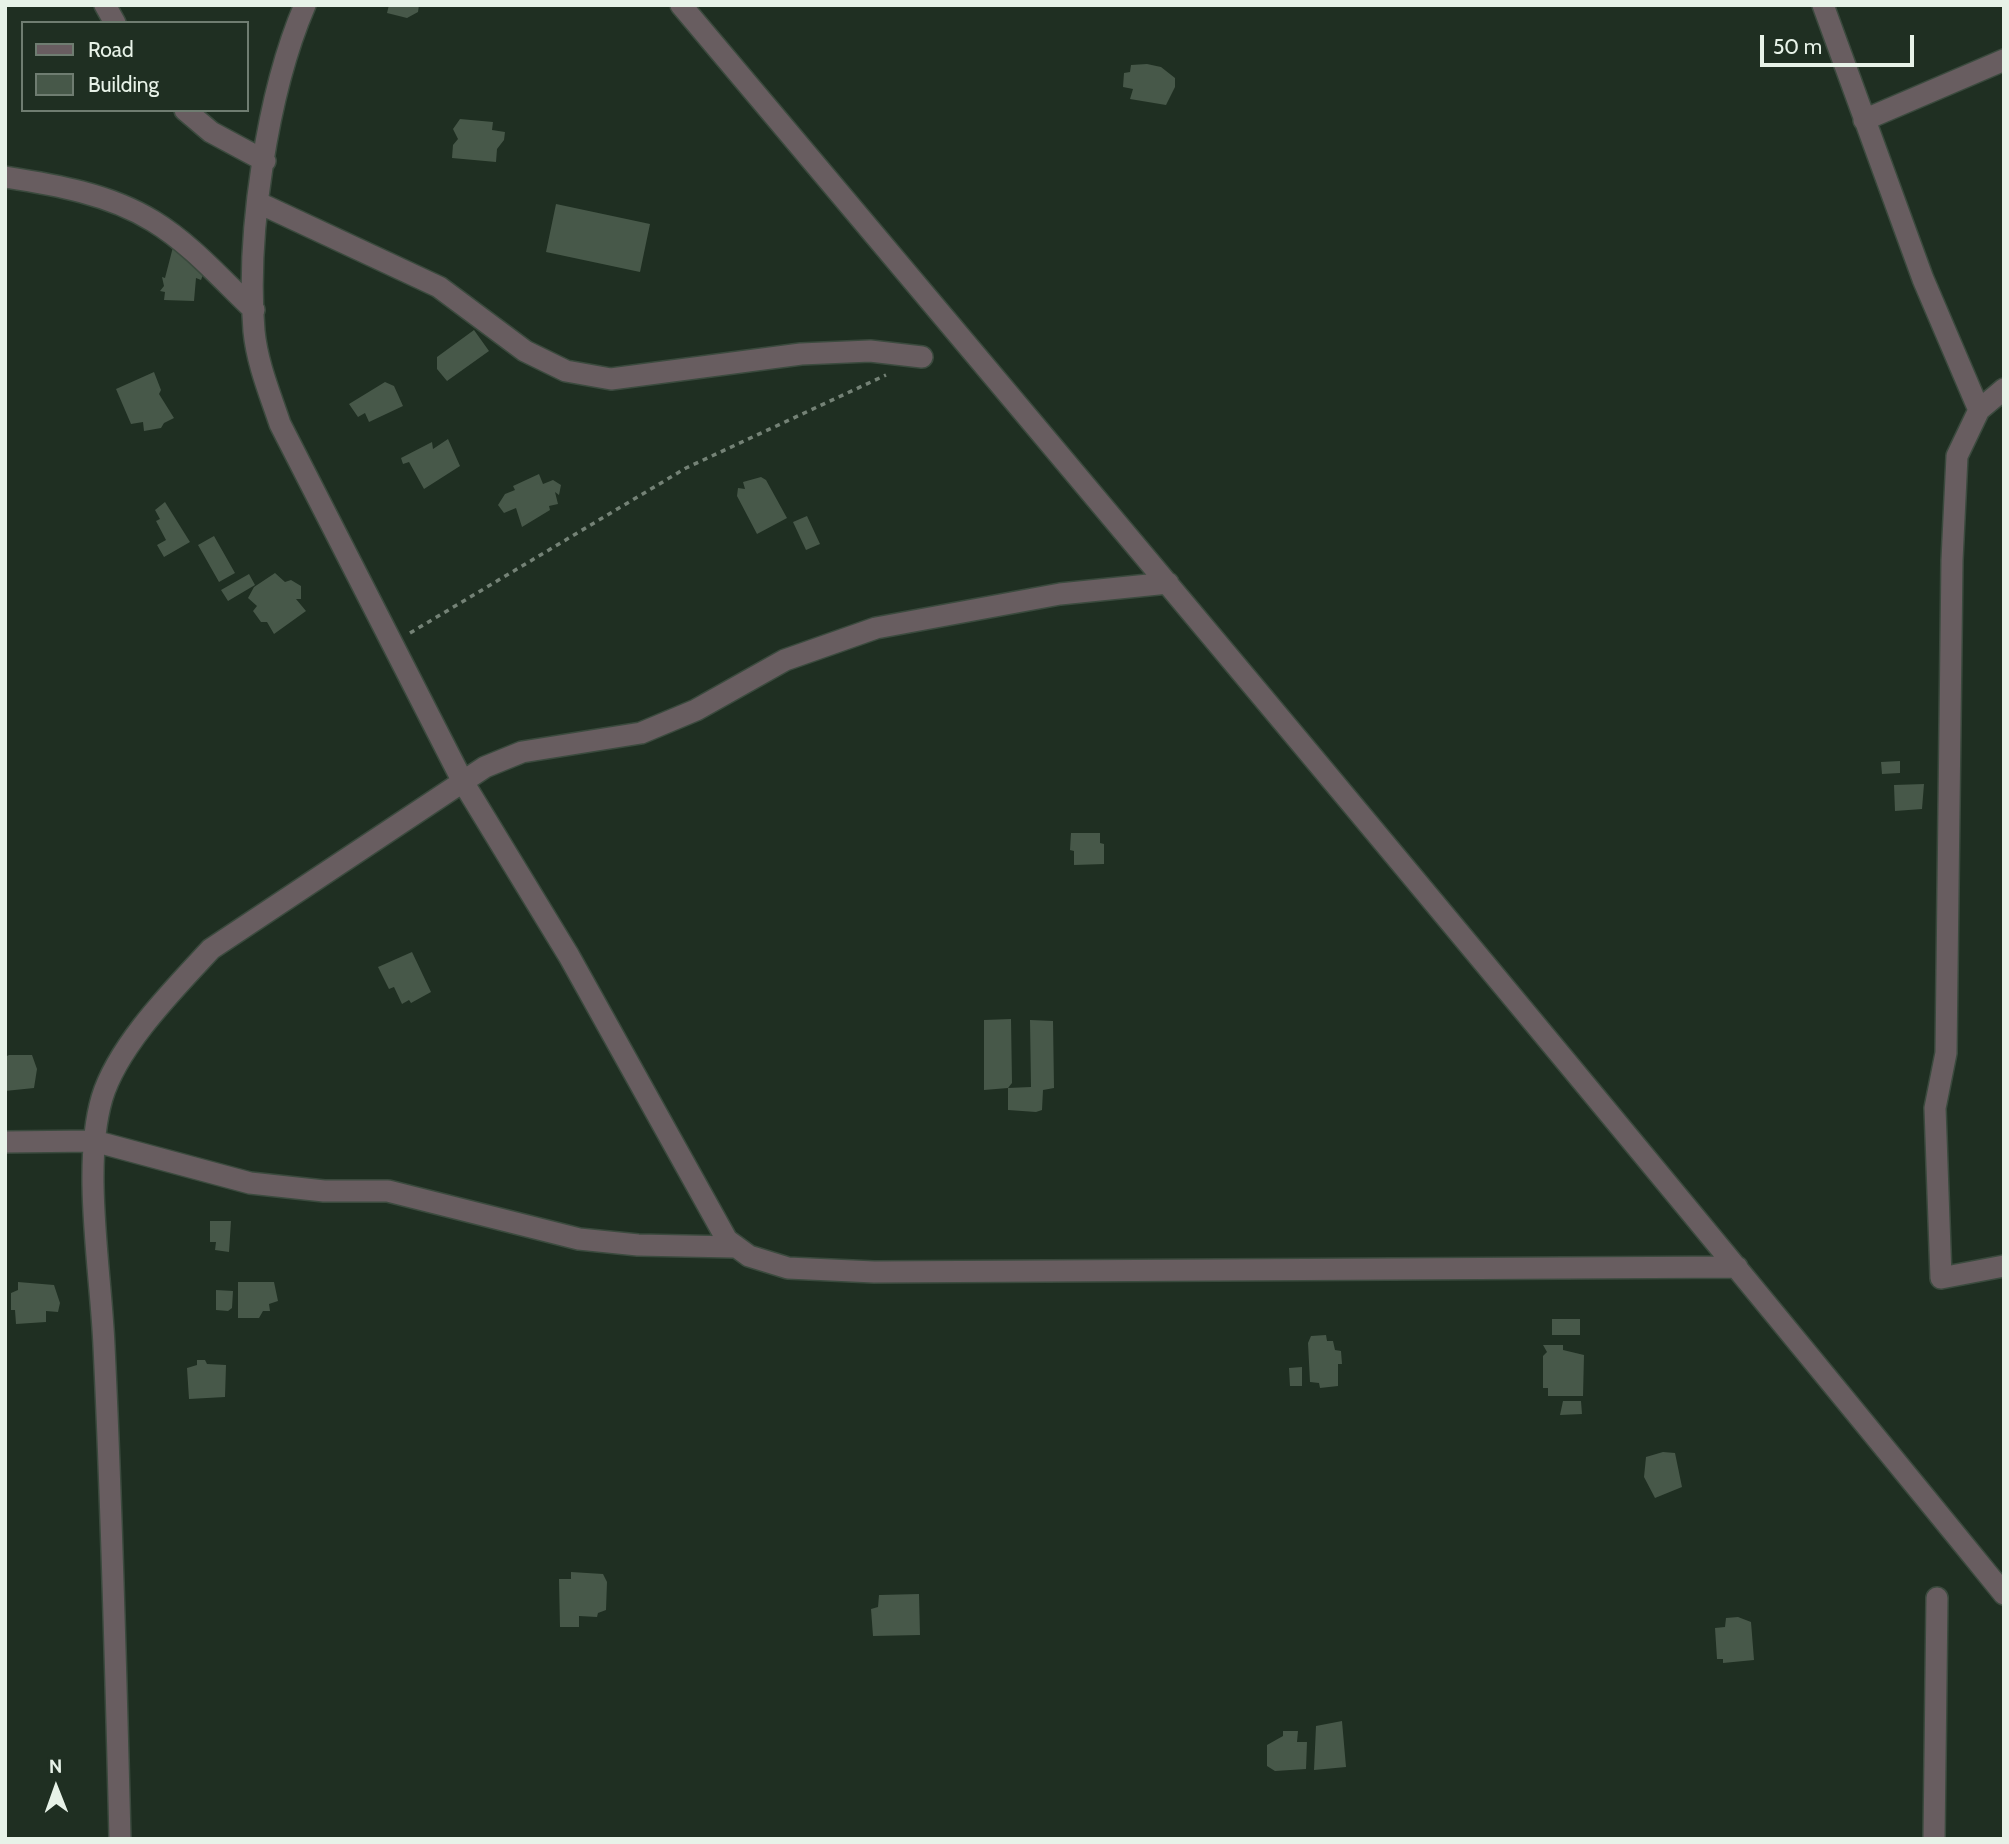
<!DOCTYPE html>
<style>
body{margin:0}
#map{position:relative;width:2009px;height:1844px;overflow:hidden;background:#1f2f22;font-family:Cabin,sans-serif}
canvas{display:block}
.frame{position:absolute;inset:0;border:7px solid #e7f2e8;pointer-events:none}
.legend{position:absolute;left:21px;top:21px;width:228px;height:91px;box-sizing:border-box;background:#1f2f22;border:2px solid #6f7d71;margin:0;padding:9px 12px;list-style:none;font-size:21px;color:#e7f2e8}
.legend li{display:flex;align-items:center;gap:14px;height:35px}
.legend b{width:35px;border:2px solid #6f7d71}
.north{position:absolute;left:21px;top:1753px;width:70px;height:70px;-webkit-text-stroke:5px #1f2f22;paint-order:stroke;rotate:359deg;font-size:19px;font-weight:700;line-height:28px;text-align:center;color:#e7f2e8}
.north::after{content:'';display:block;margin:auto;width:24px;height:32px;background:#e7f2e8;clip-path:polygon(50% 0,100% 100%,50% 72%,0 100%)}
.scale{position:absolute;left:1760px;top:35px;width:154px;height:32px;box-sizing:border-box;border:4px solid #e7f2e8;border-top:0;padding-left:9px;font-size:21px;line-height:24px;white-space:nowrap;color:#e7f2e8;-webkit-text-stroke:5px #1f2f22;paint-order:stroke}
</style>
<div id="map">
<canvas width="2009" height="1844"></canvas>
<div class="frame"></div>
<ul class="legend">
<li><b style="height:9px;background:#685d60"></b>Road</li>
<li><b style="height:19px;background:#475849"></b>Building</li>
</ul>
<div class="north">N</div>
<div class="scale">50 m</div>
</div>
<script>
const g = document.querySelector('canvas').getContext('2d');
g.lineJoin = 'round';
function fill(path, color) { g.fillStyle = color; g.fill(path, 'evenodd'); }
function stroke(path, color, width, dash) { g.strokeStyle = color; g.lineWidth = width; g.lineCap = dash ? 'butt' : 'round'; g.setLineDash(dash || []); g.stroke(path); }
fill(new Path2D(`
 M389 5H419L418 12 407 18 387 13Z
 M1147 64 1161 67 1175 78V87L1166 105 1130 99 1133 89 1123 87 1124 73 1130 72 1131 65Z
 M460 119 493 122 492 130 505 132 504 140 497 149 496 162 452 158 453 145 458 139 453 129Z
 M556 204 650 224 640 272 546 252Z
 M173 247 204 272 201 280 196 278 194 301 164 300 165 292 160 291 164 286 162 277 165 278Z
 M474 330 489 351 447 381 437 369V357Z
 M154 372 161 390 159 394 174 418 164 423 161 428 144 431 143 422 131 424 116 389Z
 M385 382 394 386 403 406 369 422 365 413 358 417 349 404Z
 M448 439 460 466 424 489 409 462 403 464 401 458 432 442 433 449Z
 M539 474 543 484 553 480 561 485 559 495 555 492 558 504 549 506 550 510 522 527 516 508 504 513 498 505 505 494 515 490 513 486Z
 M761 477 766 480 787 518 757 534 737 496 738 488 745 489 743 482Z
 M165 502 190 542 164 557 157 545 166 540 156 521 160 519 155 510Z
 M807 516 820 544 806 550 793 522Z
 M214 536 235 573 219 582 198 545Z
 M275 573 285 582 291 580 301 586V599H296L306 611 274 634 267 622H261L253 611 257 606 248 598 254 587Z
 M249 574 255 585 228 601 221 590Z
 M1900 761V773L1882 774 1881 762Z
 M1924 784 1922 809 1895 811 1894 785Z
 M1071 833H1100V843L1104 844V864L1074 865V851L1070 850Z
 M412 952 431 992 411 1003 409 1000 402 1004 394 987 389 989 378 967Z
 M1011 1019 1012 1083 1008 1088 1031 1087 1030 1020 1053 1021 1054 1088 1043 1090 1042 1110 1036 1112 1008 1110V1088L984 1090V1020Z
 M9 1055H32L37 1069 34 1088 5 1091V1057Z
 M210 1221H231L229 1252 215 1250 216 1242H210Z
 M18 1282 54 1285 60 1303 58 1312 46 1311V1322L16 1324 15 1310H11V1293L18 1290Z
 M238 1282H274L278 1301 269 1304 270 1311H263L259 1318H238Z
 M216 1290 233 1291 232 1308 228 1311 216 1310Z
 M1552 1319H1580V1335H1552Z
 M1326 1335 1327 1341H1333L1335 1350 1341 1351 1342 1364H1338V1386L1320 1388 1319 1383 1310 1382 1308 1343 1311 1336Z
 M1543 1345H1563V1350L1584 1355 1583 1396H1548V1388H1543V1356L1547 1352Z
 M197 1360H205L207 1364 226 1365 225 1397 189 1399 187 1368 197 1365Z
 M1302 1367V1386H1290L1289 1368Z
 M1563 1401H1581L1582 1414 1560 1415Z
 M1663 1452 1675 1453 1682 1487 1655 1498 1644 1477 1646 1457Z
 M571 1572 603 1574 607 1582 606 1610 598 1613 597 1617 579 1616V1627H560L559 1579H571Z
 M919 1594 920 1635 873 1636 871 1609 878 1607 879 1595Z
 M1738 1617 1751 1622 1754 1660 1723 1663V1659H1717L1715 1628 1725 1627 1726 1618Z
 M1342 1721 1346 1767 1314 1770 1316 1726Z
 M1283 1731H1298L1297 1742H1307L1306 1769 1275 1771 1267 1766V1745L1283 1736Z`), '#475849');
const minor = new Path2D(`
 M105 5 115 23
 M305 5C267 93 246 236 254 331 257 363 270 394 280 424L463 782 569 956 727 1240 749 1256 788 1268 874 1272 1737 1267
 M681 5C1125 532 1569 1060 2004 1594
 M1823 5 1923 279 1979 410
 M185 110 211 132 265 161
 M1864 120 2004 60
 M5 177C56 185 109 194 153 221 191 244 222 280 254 310
 M259 203 439 287 525 351 566 371 611 379 801 354 870 351 922 357
 M2004 389 1979 410 1957 456 1952 560 1946 1053 1935 1108 1941 1278 2004 1266
 M5 1142 94 1141 250 1183 324 1191H388L579 1239 638 1245 733 1247
 M120 1839C116 1675 112 1510 104 1346 101 1273 82 1166 102 1098 118 1045 174 989 211 949L485 767 522 752 641 733 696 710 785 660 876 628 1060 594 1168 583
 M1934 1839 1937 1598`);
stroke(minor, '#3b4a3e', 24);
stroke(new Path2D(`
 M410 633 686 468 886 375`), '#748276', 3.5, [5, 5]);
stroke(minor, '#685d60', 21);
</script>
